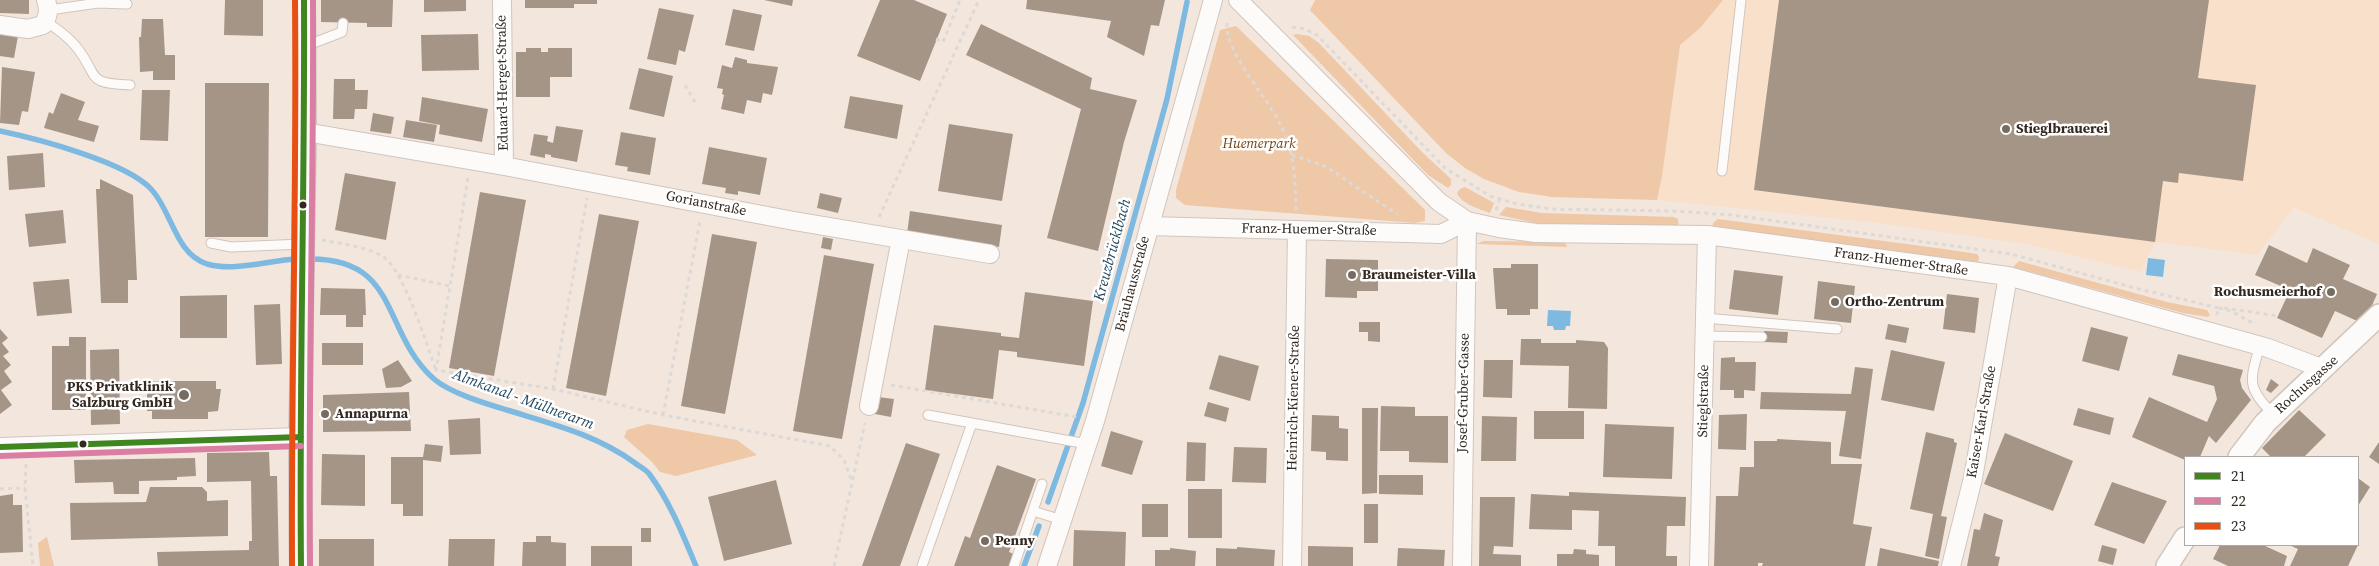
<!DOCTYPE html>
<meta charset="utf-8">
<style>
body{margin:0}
#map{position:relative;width:2379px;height:566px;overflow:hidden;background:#f3e7dd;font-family:"Source Serif 4",serif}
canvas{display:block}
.legend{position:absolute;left:2184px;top:456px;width:175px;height:90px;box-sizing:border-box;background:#fff;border:1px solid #ada9a6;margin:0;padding:6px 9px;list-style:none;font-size:15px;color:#332920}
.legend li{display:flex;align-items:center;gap:10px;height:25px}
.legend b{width:25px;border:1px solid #ada9a6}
</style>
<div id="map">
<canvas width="2379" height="566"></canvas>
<ul class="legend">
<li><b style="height:6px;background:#3f8621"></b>21</li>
<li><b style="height:6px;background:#db7ea3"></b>22</li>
<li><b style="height:6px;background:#e75012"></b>23</li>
</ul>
</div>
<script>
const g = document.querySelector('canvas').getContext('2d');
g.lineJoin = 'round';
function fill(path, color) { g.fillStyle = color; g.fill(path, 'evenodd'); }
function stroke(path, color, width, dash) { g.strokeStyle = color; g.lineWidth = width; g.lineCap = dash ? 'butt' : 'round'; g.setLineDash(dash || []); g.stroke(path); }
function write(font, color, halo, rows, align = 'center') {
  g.font = font + ' "Source Serif 4",serif'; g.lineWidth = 5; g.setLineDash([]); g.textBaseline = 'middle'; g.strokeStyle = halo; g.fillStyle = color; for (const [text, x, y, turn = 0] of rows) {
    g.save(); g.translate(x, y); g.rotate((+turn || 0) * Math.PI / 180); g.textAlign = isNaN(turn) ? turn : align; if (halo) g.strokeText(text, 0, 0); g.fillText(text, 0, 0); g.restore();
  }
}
fill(new Path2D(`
 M1315 0H2379V244L2294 208 2257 255 2155 242 2141 272 2026 244 1886 224 1657 200 1552 197 1519 192 1484 179 1465 168 1446 153 1310 10Z`), '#f8e0cb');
fill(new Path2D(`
 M1315 0H1723L1700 28 1680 45 1662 176 1657 200 1552 197 1519 192 1484 179 1465 168 1446 153 1310 10Z
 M1236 26 1419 204 1425 210V221L1415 223 1185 205 1176 198V190L1220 30Z
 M1297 34 1309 36 1319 43 1421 151 1451 179V185L1448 188 1428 175 1293 35Z
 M1465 187 1494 203 1490 213C1480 209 1461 204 1457 193L1460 189Z
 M1506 207 1542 213 1674 217 1678 219 1679 228 1540 224 1499 215Z
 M1718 219 1944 249 1977 254 1979 257 1978 262 1712 228 1713 223Z
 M1483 241 1565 242 1567 247 1477 244Z
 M2019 261 2167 302 2207 310 2210 315 2208 317 2183 313 2013 267Z
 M648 424 737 440 757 455 676 476 660 472 652 462 624 437 627 430Z
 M47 537 54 566H40L38 543Z`), '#eec8a7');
fill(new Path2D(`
 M2148 258 2165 260 2163 277 2146 275Z
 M1548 310 1571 311 1570 326H1566L1565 330H1554L1553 326H1547Z`), '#7db9e0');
stroke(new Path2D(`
 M0 131C38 139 126 162 151 189 172 211 175 254 207 264 235 272 269 260 298 259
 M307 259C401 257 380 331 434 379 450 393 487 404 507 410 552 424 597 435 635 463 640 467 647 470 650 475 670 502 683 535 696 566
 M1048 502 1083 403 1167 99 1187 2
 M1024 566 1039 526`), '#7db9e0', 5.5);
fill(new Path2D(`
 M0 0H29V14L0 13Z
 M225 0H263V36L224 35Z
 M321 0H393L392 27H367V23L321 22Z
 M424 0H466V11L424 12Z
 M525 0H597V4H574V8H525Z
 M764 0H793L792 6Z
 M880 0H914L947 14 920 81 857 56Z
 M1027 0H1165L1159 26 1151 25 1144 56 1107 37 1111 21 1026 9Z
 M1779 0H2209L2198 78 2256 85 2243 181 2179 173 2178 183 2163 181 2155 242 1754 190Z
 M659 8 694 15 685 52 679 50 676 65 647 59Z
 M733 9 762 15 754 51 725 45Z
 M142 19H163L165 55H175V80H153V71L140 72 139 37H141Z
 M981 24 1092 78 1090 89 1137 100 1124 142 1098 251 1047 238 1081 109 966 55Z
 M0 33 18 36 14 58 0 56Z
 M478 34 479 70 422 71 421 35Z
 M526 48H541V52H548V48H572V77H550V97H516V52H526Z
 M735 57 747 60V63L778 67 772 95 763 93 761 103 747 100 744 114 721 109 724 95 722 94 723 89 717 88 722 65 732 68Z
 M2 67 35 72 28 112 22 111 19 125 0 123Z
 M639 68 673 76 664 117 629 109Z
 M334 79H355V90H368L367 109H355L354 119H333Z
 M205 83H269L268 237H205Z
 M142 90H170L168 141 140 140Z
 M61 93 85 102 78 120 99 126 94 142 44 128 49 112 53 114Z
 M850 96 903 105 897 139 844 128Z
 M422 97 488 109 482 142 439 134 440 125 419 121Z
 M373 113 394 117 391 134 370 131Z
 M406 120 437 125 434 142 403 137Z
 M949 124 1013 134 1002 201 938 191Z
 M556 126 583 130 577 162 551 157V155L545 154V158L530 155 534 134 548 136 547 141 553 143Z
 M621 132 656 138 650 175 627 171 628 167 615 165Z
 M709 147 767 158 760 195 738 191V195L725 193 726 188 702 184Z
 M43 153 45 187 9 190 7 156Z
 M345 173 396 182 386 240 335 230Z
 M100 179 133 195 137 280H128V303H101L96 189H100Z
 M480 192 526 200 494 376 449 368Z
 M820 193 842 198 838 213 817 208Z
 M63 210 66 243 29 247 25 214Z
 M910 211 1002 225 999 247 907 234Z
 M599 214 639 221 606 396 566 388Z
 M712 234 757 242 725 414 681 406Z
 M823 237 833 239 831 250 821 248Z
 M2269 245 2307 263 2313 248 2350 265 2343 279 2377 294 2364 324 2335 311 2322 338 2277 318 2290 290 2255 275Z
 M824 255 874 264 842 439 793 431Z
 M1326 259 1378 260V291H1357V298L1325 297Z
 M1511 264H1538V309H1530V315H1507V309H1496L1493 268H1511Z
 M1734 270 1783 276 1778 315 1729 309Z
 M69 279 72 313 37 316 33 282Z
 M1818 281 1855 286 1851 323 1814 319Z
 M321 288 365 289 366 315H363V327H346V315H320Z
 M1025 292 1093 301 1084 366 1017 357V352L999 350 993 399 925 390 934 325 1001 333V336L1019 338Z
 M1947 294 1979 298 1975 333 1943 329Z
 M227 295V338H180V296Z
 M280 304 282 364 256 365 254 305Z
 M1359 322H1380V342L1368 341V332H1359Z
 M1888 324 1909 328 1906 343 1885 339Z
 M2091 327 2128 337 2119 371 2082 361Z
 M0 329 8 338 2 343 9 352 3 356 11 365 4 371 12 382 1 390 12 405 0 414Z
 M1764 331 1788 332 1787 343 1764 342Z
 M69 337H86V410H52V346H69Z
 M1521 339H1541V343H1576V340L1604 342 1608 348 1607 409 1568 408 1569 366 1520 365Z
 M322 343H363V365H322Z
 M119 349 120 424 91 425 90 350Z
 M1891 350 1945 362 1934 411 1881 400Z
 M2178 354 2243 370 2240 380 2242 388 2251 400 2216 443 2209 436 2200 457H2185V460L2132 437 2149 397 2207 422 2217 399 2214 386 2172 375Z
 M1219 355 1259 366 1250 401 1209 389Z
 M1735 357V362H1756L1755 391 1744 390V398H1734V390H1720L1721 358Z
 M398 360 412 381 401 387 386 388 382 369Z
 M1484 360H1513L1512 398 1483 397Z
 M1855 367 1873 369 1861 459 1839 456 1846 411 1760 409 1761 392 1851 394Z
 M2271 379 2279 385 2271 393 2266 390Z
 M151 381H216V389H221L218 411 208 412V419H152V411H147V389H151Z
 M409 392 411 431 323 432V395Z
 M878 397 894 399 891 417 875 414Z
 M1208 402 1229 408 1226 422 1204 416Z
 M1381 406 1415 407V416H1448V463L1409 462V451H1380Z
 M1362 408H1378L1377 493 1362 494Z
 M2078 408 2114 418 2110 435 2073 425Z
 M2299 410 2326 435 2304 457H2271L2262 448Z
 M1534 411H1584V439H1534Z
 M1747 414 1746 450 1718 449 1719 415Z
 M1312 415 1339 416V428L1348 429V461L1326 460V452L1311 451Z
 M1482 416 1517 417 1516 461H1481Z
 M480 418 481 454 450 455 448 420Z
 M1605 424 1674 427 1672 479 1603 477Z
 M1111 431 1143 441 1132 475 1101 466Z
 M1926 432 1954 439V442L1957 443 1941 516 1947 517 1939 559 1925 556 1933 514 1910 509Z
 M2005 433 2073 461 2053 511 1984 484Z
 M1777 439 1831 442V464H1862L1853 524 1872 527 1865 566H1762L1763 563H1758V566H1714L1716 496H1738L1740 467H1754V441H1777Z
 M1187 442 1206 443 1205 481H1186Z
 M2379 442V464L2369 457Z
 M906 443 940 454 909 541 900 566H862Z
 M425 444 443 446 441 462 423 460V516H403V504H391V457H423Z
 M1234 447 1267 448 1266 483 1232 482Z
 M269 452 270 476H277L279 566H158L157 552 249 550V541H252L251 481 207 482V453Z
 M322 454 365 455V506L321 505Z
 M195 458 196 476 177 477V480L139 481V494H114L113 482 75 483 74 460Z
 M997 465 1036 479 1009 552 1014 554 1010 566H954L965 536 970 538Z
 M1379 475H1423V495L1379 494Z
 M2358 478 2370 487 2358 506Z
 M776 480 792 544 724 561 708 497Z
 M2112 482 2167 501 2144 544 2094 525Z
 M150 487H202L207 492V501L228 500V536L71 540 70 503 146 502Z
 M1188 489H1222V538H1188Z
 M1569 492 1686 497 1685 526H1667L1666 556H1677V566H1615V546H1598L1599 511 1572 510V530L1529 529 1531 494 1569 496Z
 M13 494V505H22L23 552 0 553V496Z
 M1480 497H1515L1513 547 1494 546 1493 554 1521 555V566H1479Z
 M1142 504H1168V537H1142Z
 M1364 504H1378V543H1364Z
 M1984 513 2003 520 1995 556 2000 557 1998 566H1967L1974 529 1980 530Z
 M641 528H651V542H641Z
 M1074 530 1126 532 1125 566H1073Z
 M536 536H551V542L566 543V566H522L523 542H536Z
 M319 539H374V566H319Z
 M449 539H495L494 566H448Z
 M2102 545 2117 549 2113 565 2098 561Z
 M2220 545H2263L2287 556 2284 566H2228L2213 559Z
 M2289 545H2358L2348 566H2290L2298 549Z
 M591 546H632V566H591Z
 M1308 546 1353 547V566H1308Z
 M1237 547 1275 550 1274 566H1216V548L1237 549Z
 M1170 548 1196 551 1195 566H1155V550H1170Z
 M1398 548 1445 550 1444 566H1397Z
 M1880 548 1939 561 1938 566H1877Z
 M1574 549 1586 550V554L1599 555V566H1557V554H1573Z`), '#a59586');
const service = new Path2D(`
 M49 10 98 3 127 4
 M45 21C57 29 69 37 78 49 100 78 85 83 130 85
 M303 47 342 32 343 23
 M1722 171 1741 0
 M211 243 231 247 303 244
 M1704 318 1837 329
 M1703 336 1762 337
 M2260 345C2250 380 2246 387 2273 414
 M928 415 1087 444
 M1033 511 1062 520
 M922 566 972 423
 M1014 566 1042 484`);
const minor = new Path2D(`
 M502 0 504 166
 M1238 0 1439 202 1467 221 1499 228 1536 233 1707 235 2008 276 2268 348 2324 369
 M0 25 28 29 43 25C49 15 49 10 46 0
 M305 132 504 166 794 221 990 254
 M1149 226 1441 234 1467 221 1462 566
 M869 406 901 239
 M0 447 301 437
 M1047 566 1095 421 1213 0
 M1292 566 1297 230
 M1699 566 1707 235
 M1951 566 1973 478 2008 276`);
const tertiary = new Path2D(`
 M2239 457 2265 423 2379 315
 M301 566 300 445 305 132 304 0
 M2167 566 2185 538`);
stroke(service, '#d0c5bd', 11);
stroke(minor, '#d0c5bd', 20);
stroke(tertiary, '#d0c5bd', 24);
stroke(new Path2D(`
 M1227 23C1225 52 1265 95 1278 120 1295 149 1295 180 1296 212
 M1292 27 1305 29 1317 35 1445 168 1490 196 1500 199 1517 204 1552 209 1673 211 1732 215 2011 254 2135 288 2219 308 2216 317
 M936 39 943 42 960 0
 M685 85 695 102
 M1292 155 1325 166 1397 214
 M468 178 436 370 553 389 663 415 830 446 844 460 852 482
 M1496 210 1500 199
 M879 217 979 0
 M322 240C342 244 364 246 382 256 403 268 427 345 436 370
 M398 275 450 286
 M2219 308 2233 312 2254 324
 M2224 308 2278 316
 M891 385 1077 417
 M553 389 587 198
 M663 415 700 221
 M26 464 25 488 33 566
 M0 489 25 488
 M834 566 865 423`), '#ddd9d6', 3, [4, 4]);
stroke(service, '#fdfbfa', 9);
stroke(minor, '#fdfbfa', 18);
stroke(tertiary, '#fdfbfa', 21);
stroke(new Path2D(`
 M0 447 301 437
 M301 566C299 377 305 189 304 0`), '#3f8621', 6);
stroke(new Path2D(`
 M0 456 301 446
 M310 566C308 377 314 189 313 0`), '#db7ea3', 6);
stroke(new Path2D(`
 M292 566C291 377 297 189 295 0`), '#e75012', 6);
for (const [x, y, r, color] of [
 [2006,129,5,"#766c62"],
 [303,205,4.5,"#332920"],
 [1352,275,5,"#766c62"],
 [2331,292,5,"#766c62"],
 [1835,302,5,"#766c62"],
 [184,395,6,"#766c62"],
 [325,414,5,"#766c62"],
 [83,444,4.5,"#332920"],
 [985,541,5,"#766c62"]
]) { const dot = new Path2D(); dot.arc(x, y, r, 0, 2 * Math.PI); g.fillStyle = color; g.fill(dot); stroke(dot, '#fff', 2); }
write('14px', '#332920', '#fff', [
 ["Eduard-Herget-Straße",503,83,-91],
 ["Gorianstraße",706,204,11],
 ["Franz-Huemer-Straße",1309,230,1],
 ["Franz-Huemer-Straße",1901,262,8],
 ["Bräuhausstraße",1133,284,-75],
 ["Rochusgasse",2307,385,-42],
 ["Josef-Gruber-Gasse",1464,393,-89],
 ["Heinrich-Kiener-Straße",1294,398,-89],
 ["Stieglstraße",1704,401,-89],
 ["Kaiser-Karl-Straße",1982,422,-80]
]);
write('bold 14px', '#332920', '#fff', [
 ["Stieglbrauerei",2016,129],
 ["Braumeister-Villa",1362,275],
 ["Rochusmeierhof",2321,292,"right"],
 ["Ortho-Zentrum",1845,302],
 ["PKS Privatklinik",173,387,"right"],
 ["Salzburg GmbH",173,403,"right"],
 ["Annapurna",335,414],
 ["Penny",995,541]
], 'left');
write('italic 14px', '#74430e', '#fff', [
 ["Huemerpark",1259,144]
]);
write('italic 15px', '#20465f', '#fff', [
 ["Kreuzbrücklbach",1113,250,-75],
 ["Almkanal - Müllnerarm",523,400,20]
]);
</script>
